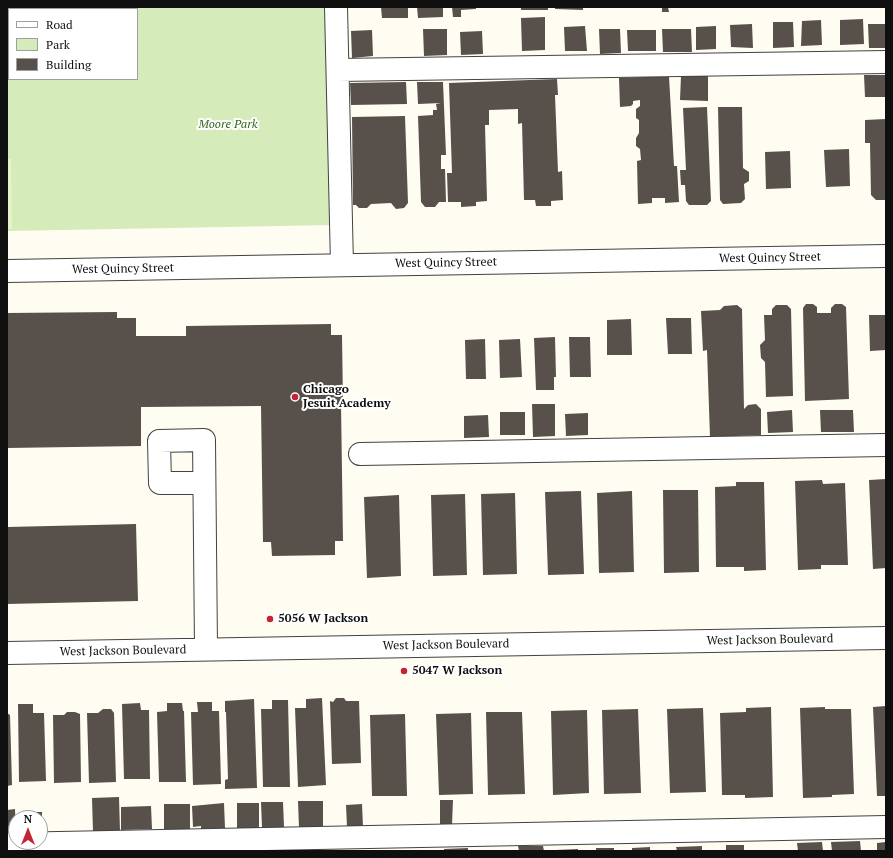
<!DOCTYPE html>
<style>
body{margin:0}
#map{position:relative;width:893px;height:858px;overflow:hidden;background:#fffcf2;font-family:"PT Serif",serif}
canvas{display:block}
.frame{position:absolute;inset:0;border:8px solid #0f0f0f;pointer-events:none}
.legend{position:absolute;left:8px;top:8px;width:130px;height:72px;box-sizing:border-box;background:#fff;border:1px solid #9f9f9f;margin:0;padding:5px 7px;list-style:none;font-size:12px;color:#0f0f0f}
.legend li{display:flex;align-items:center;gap:8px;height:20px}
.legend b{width:20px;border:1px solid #9f9f9f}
.north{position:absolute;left:8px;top:810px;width:40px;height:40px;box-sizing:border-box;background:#fff;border:1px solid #9f9f9f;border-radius:50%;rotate:0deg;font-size:11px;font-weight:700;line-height:16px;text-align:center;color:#0f0f0f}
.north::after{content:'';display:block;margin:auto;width:14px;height:18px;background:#c22433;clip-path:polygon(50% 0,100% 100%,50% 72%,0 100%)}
</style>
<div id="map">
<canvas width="893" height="858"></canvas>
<div class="frame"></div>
<ul class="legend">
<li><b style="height:5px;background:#fff"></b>Road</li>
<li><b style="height:11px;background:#d5ebba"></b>Park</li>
<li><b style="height:11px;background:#58504b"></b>Building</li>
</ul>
<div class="north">N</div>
</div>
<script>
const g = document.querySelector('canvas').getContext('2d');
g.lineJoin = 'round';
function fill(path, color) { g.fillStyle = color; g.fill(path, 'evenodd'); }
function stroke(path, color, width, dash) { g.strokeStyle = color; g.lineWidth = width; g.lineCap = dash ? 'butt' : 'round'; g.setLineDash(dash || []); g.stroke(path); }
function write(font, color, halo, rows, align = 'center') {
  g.font = font + ' "PT Serif",serif'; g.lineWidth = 4; g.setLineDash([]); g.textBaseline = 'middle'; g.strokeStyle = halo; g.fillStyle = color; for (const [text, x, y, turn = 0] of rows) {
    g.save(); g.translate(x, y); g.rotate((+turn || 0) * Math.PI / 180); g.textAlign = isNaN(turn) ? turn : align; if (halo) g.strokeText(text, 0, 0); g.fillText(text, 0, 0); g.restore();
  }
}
fill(new Path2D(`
 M7 7H329L333 225 7 231ZM9 9H137V79H9Z`), '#d5ebba');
fill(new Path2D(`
 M7 159H11L12 229H7Z`), '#e6f2cc');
fill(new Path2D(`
 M381 7H408V18H382Z
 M417 7H443V17L418 18Z
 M452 7H476V9L461 10V17H453Z
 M521 7H548V10H521Z
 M555 7H583V10L555 9Z
 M662 7H668L669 12H662Z
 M545 17V50L522 51 521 18Z
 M863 19 864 44 840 45V20Z
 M821 20 822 45 801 46 802 21Z
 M773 22H793L794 47 773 48Z
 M752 24 753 48 731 47 730 25Z
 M868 24H886V48H869Z
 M585 26 587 51H565L564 27Z
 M716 26V49L696 50V27Z
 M423 29H447V55L424 56Z
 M599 29H620L621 53 600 54Z
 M662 29H691L692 52H663Z
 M372 30 373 56 352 58 351 31Z
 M627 30H656V51H628Z
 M482 31 483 54 461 55 460 32Z
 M864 75H886V97H865Z
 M669 76 674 166H677L679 202 665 203V198H652V203L638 204 637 161 641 160 640 149 636 146V138L639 133V120L636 118V109L640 106V100L633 101V104L631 106 620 107 619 78Z
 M681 76H708V101L680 100Z
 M557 79 558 95H555L558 172 562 171 563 200 551 201V206H536L535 200H524L522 123 518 124V109L489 110V125H485L487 201 476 202V206L461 207V202H448L447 173H452L449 83Z
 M406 82 407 104 351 105 350 83Z
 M417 82H443L446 155H441V169H445L446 202H439L435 207H425L421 202 418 116 433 115V110H437L436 104 441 103 418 104Z
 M707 107 711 201 707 205H689L686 201 685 185H681L680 170H686L683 108Z
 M718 107H742L743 168 749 172V181L744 184 745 199 741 203 723 204 720 200Z
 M405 116 408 203 404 208 396 209 391 203 371 204 367 208H359L356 205H353L352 117Z
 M886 119V200H876L871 195 870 143H865V120Z
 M849 149 850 186 826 187 824 150Z
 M790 151 791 188 766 189 765 152Z
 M806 304H813L817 307V313H831V308L835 304H842L846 307 849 399 805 401 803 308Z
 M737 305 742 309 744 409 748 405 756 404 761 409V435L710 437 707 350 703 351 701 311 720 310 724 306Z
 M776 305H787L791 309 793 396 766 397 765 362 761 358 760 345 765 340 764 315H772V309Z
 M117 312V318H136V336H186V326L331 324V335H342L343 404H341L343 541H335V555L272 556 271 542H263L261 406 141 407V446L7 448V313Z
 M869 315H886V350L870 351Z
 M666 318H691L692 354H668Z
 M631 319 632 355H607V320Z
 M555 337 556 377H554V390H536L534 338Z
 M569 337H590L591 377H570Z
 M485 339 486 379H466L465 340Z
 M520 339 522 377 500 378 499 340Z
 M532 404H555V436L533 437Z
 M792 410 793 432 768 433 767 412Z
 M820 410H853L854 432H821Z
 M500 412H525V435H500Z
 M588 413V435L566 436 565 414Z
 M488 415 489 437 464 438V416Z
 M886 479V568L873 569 869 480Z
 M822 480 823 484 845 483 848 565H821V569L798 570 795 481Z
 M736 482H764L766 570 744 571V567H716L715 487 736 486Z
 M663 490H698L699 572 664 573Z
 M581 491 584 574 548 575 545 492Z
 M632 491 634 572 599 573 597 493Z
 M515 493 517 574 483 575 481 494Z
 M465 494 467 575 433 576 431 495Z
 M399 495 401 576 367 578 364 497Z
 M136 524 138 601 7 604V527Z
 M322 698 326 785 298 787 295 708H306V699Z
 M336 698H344L346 701H359L361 763 332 764 330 701 333 702Z
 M254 699 257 788 225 789V780L228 779 226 712H225V701Z
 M272 700H288L290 787H263L261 709H272Z
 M197 702H212V711H219L221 784 193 785 191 712H198Z
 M140 703 141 710H149L150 779H124L122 704Z
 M167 703H182L183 711H184L186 782H159L157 712 167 711Z
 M18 704H33V713H44L46 781 19 782Z
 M886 706V796H877L873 707Z
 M771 707 773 797 745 798V795H722L720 713 746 712V708Z
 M825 707V709H851L854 794 832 795V797L803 798 800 708Z
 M703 708 706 792 670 793 667 709Z
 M103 709H111L114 713 116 782 89 783 87 713H98Z
 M638 709 641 793 604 794 602 710Z
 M587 710 589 793 553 795 551 711Z
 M67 712H75L80 714 81 782 54 783 53 715H64Z
 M486 712H522L525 794 488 795Z
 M7 713 10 715 12 785 7 786Z
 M471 713 473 794 439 795 436 714Z
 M405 714 407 796H372L370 715Z
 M119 797 120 831 93 832 92 798Z
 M440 800H453L452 825 440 824Z
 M298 801H323V828H299Z
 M261 802H283L284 827H262Z
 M224 803 225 828 201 829V826L193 827 192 806Z
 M237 803H259V828L237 829Z
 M164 804H190V830L164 829Z
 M362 804 363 827H347L346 805Z
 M151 806 152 829 121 830V807Z
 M15 809 16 834H7V810Z
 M20 812H42V833H40V818H20Z
 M860 841 861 851H832L831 842Z
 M822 842 823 851H798L797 843Z
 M886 842V851H877V843Z
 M726 845H744V851H726Z
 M518 846H543L544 851H519Z
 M702 846V851H677L676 847Z
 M650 847V851H632V848Z
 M468 848V851H444V849Z
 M596 848H614V851H596Z
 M578 849V851H556V850Z`), '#58504b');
const minor = new Path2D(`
 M336 7 342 265
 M338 70 886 62
 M7 271 886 256
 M360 454 886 445
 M204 483H160L159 441 204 440 206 649
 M7 653 886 638
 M7 844 886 827`);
stroke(minor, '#424242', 24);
stroke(minor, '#fff', 22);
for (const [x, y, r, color] of [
 [295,397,4,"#c22433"],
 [270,619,4,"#c22433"],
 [404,671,4,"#c22433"]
]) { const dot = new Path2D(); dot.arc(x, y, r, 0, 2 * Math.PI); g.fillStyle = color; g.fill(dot); stroke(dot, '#fff', 1.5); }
write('italic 12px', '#31691e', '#fff', [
 ["Moore Park",228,125]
]);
write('12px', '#0f0f0f', '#fff', [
 ["West Quincy Street",770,258,-1],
 ["West Quincy Street",446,263,-1],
 ["West Quincy Street",123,269,-1],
 ["West Jackson Boulevard",770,640,-1],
 ["West Jackson Boulevard",446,645,-1],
 ["West Jackson Boulevard",123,651,-1]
]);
write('bold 12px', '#0f0f0f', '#fff', [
 ["Chicago",303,390],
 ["Jesuit Academy",303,404],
 ["5056 W Jackson",278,619],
 ["5047 W Jackson",412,671]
], 'left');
</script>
